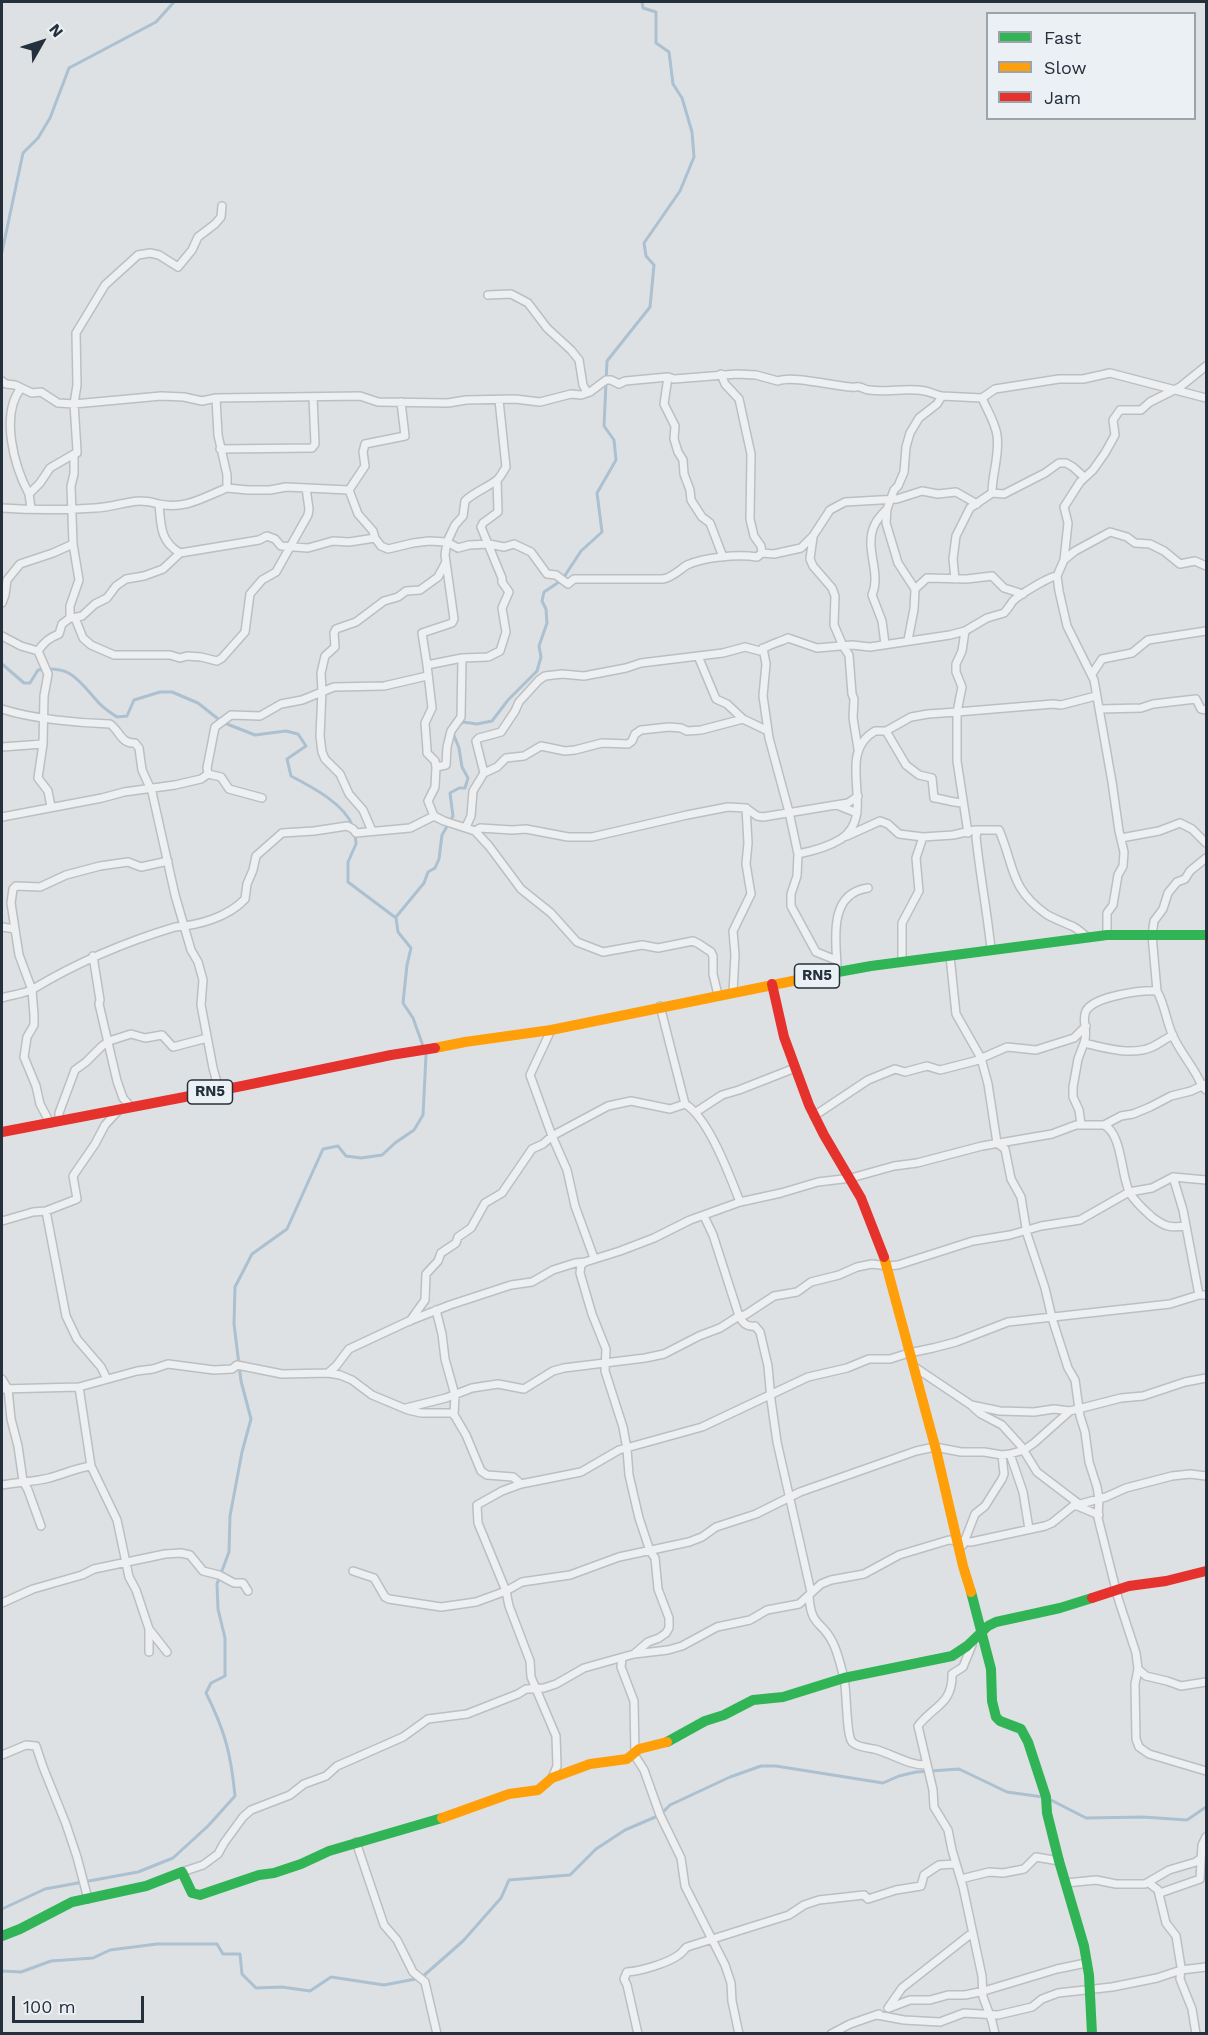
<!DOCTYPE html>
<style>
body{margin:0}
#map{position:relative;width:1208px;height:2035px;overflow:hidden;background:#dee1e4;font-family:"Work Sans",sans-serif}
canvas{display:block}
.frame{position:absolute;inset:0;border:3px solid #25303d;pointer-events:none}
.legend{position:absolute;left:986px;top:12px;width:210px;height:108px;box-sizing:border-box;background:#ebf0f4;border:2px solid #9ca3ab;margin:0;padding:8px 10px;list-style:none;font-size:18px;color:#25303d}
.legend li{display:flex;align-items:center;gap:12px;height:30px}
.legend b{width:30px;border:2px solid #9ca3ab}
.north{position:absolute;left:12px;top:12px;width:60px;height:60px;-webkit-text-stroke:4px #ebf0f4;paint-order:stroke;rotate:51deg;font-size:16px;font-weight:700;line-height:24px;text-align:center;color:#25303d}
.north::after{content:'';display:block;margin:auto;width:21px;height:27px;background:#25303d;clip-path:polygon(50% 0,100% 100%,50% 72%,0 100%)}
.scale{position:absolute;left:12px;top:1996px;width:132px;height:27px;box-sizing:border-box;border:3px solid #25303d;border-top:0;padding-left:8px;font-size:18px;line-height:21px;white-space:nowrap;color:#25303d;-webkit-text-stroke:4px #ebf0f4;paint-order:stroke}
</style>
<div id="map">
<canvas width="1208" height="2035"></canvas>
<div class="frame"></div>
<ul class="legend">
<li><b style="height:8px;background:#30b455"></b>Fast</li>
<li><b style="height:8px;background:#ff9f0a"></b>Slow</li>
<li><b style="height:8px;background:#e5322d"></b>Jam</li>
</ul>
<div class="north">N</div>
<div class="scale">100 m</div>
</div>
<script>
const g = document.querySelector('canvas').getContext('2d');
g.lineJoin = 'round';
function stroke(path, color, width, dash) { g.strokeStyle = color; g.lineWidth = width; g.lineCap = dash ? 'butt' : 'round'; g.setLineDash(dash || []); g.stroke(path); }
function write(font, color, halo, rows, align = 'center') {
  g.font = font + ' "Work Sans",sans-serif'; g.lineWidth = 4.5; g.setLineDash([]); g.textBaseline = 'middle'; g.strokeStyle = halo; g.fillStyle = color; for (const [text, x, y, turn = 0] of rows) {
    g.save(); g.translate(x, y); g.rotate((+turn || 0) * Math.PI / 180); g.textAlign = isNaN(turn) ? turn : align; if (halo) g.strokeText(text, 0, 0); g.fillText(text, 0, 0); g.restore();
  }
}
stroke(new Path2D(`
 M2 252 23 153 38 138 50 118 69 68 156 22 174 2
 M2 664 24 683H30L38 670C72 665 78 680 98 702 103 708 111 713 117 717L127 716 134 700 160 692H172L198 703 222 722 255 735 286 731 298 734 306 746 287 759 291 776C312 787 345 804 353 827
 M459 725 463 722 477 724 492 721 508 700 537 671 541 657 539 646 547 623 546 609 542 601 544 592 562 580 581 551 602 532 597 493 616 460 614 440 604 426 607 361 650 307 654 265 646 256 644 243 680 191 694 157 692 132 682 98 673 84 669 52 656 43V12L643 8 642 2
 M355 833 356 844 348 862V882L396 918 398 932 411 948 407 965 403 1003 413 1018 423 1046
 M396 917 424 883 428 872 435 868 439 859 442 835 453 816 450 793 459 788H465L468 778 462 767 459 748 453 733
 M1049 1799 1086 1818 1143 1817 1187 1820 1206 1807
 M2 1909 45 1889 138 1872 173 1858 208 1826 235 1796C231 1754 225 1731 206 1693L211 1683 225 1676V1638L218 1609 217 1584 229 1552 230 1516 242 1452 251 1419 241 1381 234 1324 235 1287 252 1254 287 1229 323 1149 338 1146 346 1156 361 1158 382 1155 395 1143 414 1130 423 1115 426 1055
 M2 1971 21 1972 51 1961 93 1958 110 1950 157 1944H217L223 1954H240L242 1974 256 1988 282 1987 310 1991 331 1977 384 1985 421 1978 463 1941 501 1898 509 1880 570 1875 596 1849 625 1830 660 1815 670 1805 730 1777 761 1766H776L883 1783 899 1776 916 1772 959 1769 1007 1792 1043 1797`), '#abc0d0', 3);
const street = new Path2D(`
 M488 295 511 294 528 303 547 328 571 350 579 360 583 385 587 392
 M721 374 725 384 739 399 751 454 750 519 754 536 761 546 762 553
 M2 381 6 384 15 385 32 393 41 392 58 403 74 404 161 396 184 397 202 401 216 398 360 396 378 402 448 403 466 400 515 399 540 402 571 394 581 395 590 392 606 380H611L619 384 625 381 668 377
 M21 388C0 415 14 466 29 494
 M982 398C987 410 995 422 997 435 1000 454 992 474 992 493
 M220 449 312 448 315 444 313 397
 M227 488 248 490H270L286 487 349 490 365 466 363 452 365 444 405 436 401 402
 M349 490 358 514 373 531 375 538
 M159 504C185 510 204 497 227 488V475L218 435 216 398
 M2 508C32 510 65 510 95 508 121 507 132 496 159 504 161 526 160 541 180 553L259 540 267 536 275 539 281 546 308 548 333 541 349 542 375 538 381 546 388 549 413 543 429 541 447 542 458 548 469 545 489 544 504 547 514 544 531 552 547 574 556 575 568 584 574 579H663C673 577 679 570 687 565 705 557 738 554 757 557L762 553 774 554 801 548 813 536 830 510 845 502 897 499 922 491 938 494 956 492 977 504
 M31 508 29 494 40 483 50 468 74 454
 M813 537 810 559 813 566 832 588 835 596 834 625 843 646 849 655 852 694 854 699 853 718 858 749
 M723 557 710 523 702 517 691 500 690 490 684 474 683 460 678 452 674 439 675 426 664 404 668 377 674 379 737 374 756 375 778 381C792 375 833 386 851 387 854 388 857 386 860 387 863 388 866 390 869 390 888 393 906 387 925 391 931 392 935 395 942 396
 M1064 560 1068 523 1064 507 1080 482 1093 470 1105 453 1115 435 1113 420 1120 410H1141L1150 402 1180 387 1206 366
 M1057 576 1064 560 1075 551 1110 532 1127 537 1135 543 1150 544 1164 551 1180 564 1195 561 1206 566
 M955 579 953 559 956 536 970 508 992 493 1004 494 1045 473 1059 463H1066L1073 467 1084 477
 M915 589 898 563 886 523 887 509 894 490 898 486 904 472 906 447 910 433 919 418 937 404 942 396 982 398 995 389 1059 379H1083L1110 373 1206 398
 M2 603 5 595 7 580 20 564 53 553 73 544
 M72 618 82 616 95 604 107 598 116 586 126 579 144 576 163 569 180 553
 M75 618 83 638 91 645 114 655H170L180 658 187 656 201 657 217 661 222 658 245 632 250 594 262 580 276 572 308 515 309 509 306 488
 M965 631 962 651 956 664V672L962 687 957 712 1053 704 1061 705 1096 696
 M2 636 21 646 38 651 48 674 44 696 43 744 38 778 48 791 51 807
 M908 640 914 609 915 589 927 578 967 579 992 576 1004 588 1023 594
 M885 644 882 621 872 595C882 572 863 547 875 524 878 518 883 513 887 509
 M763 648 766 664 763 696 769 738 789 812 798 854 797 876 791 894V906L816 952 836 960
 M38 651C44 642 49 638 59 634L62 624 70 618V606L79 580 73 544 71 486 74 474V454L77 453V450L74 404 77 385 76 333 105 285 138 255 150 253 159 255 178 267 192 250 198 237 215 224 221 217 222 206
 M698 656 716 699 727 704 743 719 768 731
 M427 665 422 633 452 623 454 619 445 555 447 542 455 525 463 516 465 501C474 492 489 487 498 479 501 476 504 470 506 467L499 400
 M1092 674 1102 659 1132 653 1148 640 1206 631
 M2 709C32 719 79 723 110 724 120 731 121 744 135 743L139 748 142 770 152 792 175 895 191 950 198 962 203 980 201 1005 213 1068 219 1090
 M1100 709 1141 708 1153 704 1196 699 1201 709 1206 710
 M886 731 906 765 919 775 932 778 934 798C944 799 953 803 963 803
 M2 747 43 744
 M436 767 446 765 447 747 451 731 461 717 462 658
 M484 773 497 767 506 758 524 756 541 746 565 751 575 750 602 743 628 744 632 741 635 734 641 730 669 727 681 728 687 731 701 730 743 719
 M208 774 221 777 229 789 262 798
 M837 805 857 813
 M434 816 428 801 435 787 436 767 435 761 427 753V749L425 723 432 708 427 665 462 658 488 657 500 651 506 632 502 608 509 592 502 582V578L481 527 483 523 498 512 497 480
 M2 817 102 798 124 792 175 785 201 779 208 774 207 768 215 727 231 715 260 716 281 704 302 700 334 687 384 686 427 676
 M466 827 471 816 473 791 484 773 476 741 479 738 501 732 515 711 519 702 539 680 545 676 562 674 584 676 626 668 641 663 723 653 745 647 760 651C768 644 778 643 788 638L817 648 852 645 870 647 950 635 965 631 987 618 1004 613C1008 609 1010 605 1013 601 1019 595 1050 576 1057 576L1059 591 1067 626 1094 680 1112 782 1119 831 1124 852 1123 866 1118 875 1113 905 1107 913V935
 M372 831 363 810 349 794 340 774 325 759 322 752 320 736 322 691 321 673 325 656 335 647 334 633 336 629 356 622 384 601 398 597 406 591 420 590 438 577 446 562
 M475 831 480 828 512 830 526 829 568 837H592L687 815 728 807 746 808 757 816 763 817 848 803 858 796
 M977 832 976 837C980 875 987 911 991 949
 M847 836 880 821 888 824 899 834 923 837
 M1121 838 1159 831 1180 823 1192 829 1206 843
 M798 854C813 851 828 847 841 839 879 814 833 755 875 731H886L911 717 928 714 957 712V761L968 833
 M2 927 15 929
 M93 956 100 1000 99 1004 117 1081 123 1098 130 1106
 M950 956 956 1014 981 1058 988 1084 997 1143 1005 1149 1011 1179 1021 1197 1027 1234 1045 1288 1052 1318 1068 1368 1075 1380 1080 1416 1085 1432 1089 1462 1097 1487 1099 1499 1098 1518 1118 1598 1136 1653 1138 1669 1135 1684 1136 1739 1139 1747 1149 1754 1206 1771
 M902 962V923L919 891 916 858 923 837 953 835 975 830H999C1015 867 1009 887 1046 914 1054 919 1063 922 1072 926 1077 928 1082 933 1087 937
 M837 964C835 936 830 893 868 888
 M1157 991C1165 1005 1166 1021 1173 1036 1181 1054 1195 1068 1202 1086L1206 1090
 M733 992 735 955 733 931 751 894 746 864 748 843 746 808
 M2 998C11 995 24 994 33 989 78 962 125 942 175 927 200 925 228 917 245 899L247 884 253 870 256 856 282 833 314 831 347 826 353 829 356 833 410 828 434 816 444 821 475 831 489 846 521 889 551 913 577 942 603 952 642 945 658 948 693 941 699 944 711 952 713 956V974L718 995
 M660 1006 685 1104C708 1117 730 1176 740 1202
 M551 1030 530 1075 552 1136 567 1170 575 1206 594 1258
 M1084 1043C1089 1031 1081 1020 1086 1011 1094 996 1142 990 1157 991L1152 935 1154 921 1163 909 1168 893 1177 882 1185 879 1190 871 1206 858
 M696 1112 722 1095 739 1090 795 1068
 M814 1116 868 1080 895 1069 905 1072 927 1066 940 1070 975 1061 1007 1047 1036 1050 1074 1038 1086 1026
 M59 1121V1113L75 1070 86 1062 102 1046 109 1041 131 1034 145 1038 162 1035 173 1047 207 1038
 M50 1123 40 1104 36 1086 24 1057 27 1037 34 1025V1015L32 990 19 955 11 903 13 889 16 886 40 887 66 875 100 866 128 862 141 867 168 861
 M1081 1124 1079 1110 1073 1097V1087L1078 1059 1084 1043C1104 1048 1132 1056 1152 1047 1159 1044 1166 1038 1173 1035
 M1104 1125C1123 1134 1121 1179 1130 1193 1135 1202 1144 1210 1152 1217 1165 1227 1170 1228 1186 1226
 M1173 1177 1183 1210 1199 1295
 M46 1211 77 1199 73 1176 95 1144 105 1125 117 1112
 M704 1216 713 1235 739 1316C743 1323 746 1327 755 1326L760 1332 768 1366 771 1400 777 1442 811 1592
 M2 1221 33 1212 46 1211 66 1316 77 1339 101 1367 107 1379
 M585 1262 581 1265 580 1273 592 1314 606 1349 605 1371 623 1427 627 1449 629 1475 639 1518 650 1551 655 1558 658 1589 669 1618V1628L666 1633 659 1638 648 1642 634 1654
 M436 1310 442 1334 445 1359 455 1395 454 1415
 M410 1321 425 1300 426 1274 438 1261 441 1253 456 1243 458 1237 471 1228 485 1203 502 1193 532 1149 543 1144 552 1136 608 1106 631 1101 670 1109 685 1104
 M916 1368 971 1405 1000 1411 1034 1412 1054 1409 1070 1411 1121 1398 1143 1396 1185 1382 1206 1378
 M328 1373 336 1366 349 1349 409 1321 450 1305 511 1285 532 1282 553 1270 575 1263 585 1262 620 1251 654 1238 690 1220 740 1202 781 1193 818 1182 851 1178 894 1166 917 1163 982 1146 1052 1134 1076 1125H1104L1121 1116 1133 1114 1150 1107 1171 1096 1191 1091 1206 1084
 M2 1379 8 1389 11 1419 18 1446 23 1481 28 1490 41 1526
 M79 1387 91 1466 117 1520 129 1577 136 1590 149 1629 167 1652
 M2 1389 79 1387 137 1371 153 1369 168 1364 214 1370 232 1369 237 1365 282 1374 328 1373 340 1375 352 1380 372 1395 408 1410 421 1413H453L466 1435 481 1471 487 1475 513 1477 521 1484
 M973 1407 981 1414 1002 1425 1021 1446 1037 1472 1079 1504
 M406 1408 446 1398 472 1388 498 1384 524 1389 553 1371 564 1368 645 1358 664 1354 699 1336 720 1328 739 1316 745 1315 774 1296 797 1292 811 1282 839 1275 857 1267 872 1264 888 1266 898 1265 973 1241 1010 1235 1041 1226 1080 1220 1129 1192 1152 1188 1173 1177 1206 1180
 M1010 1454 1023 1492 1029 1529
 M2 1485C17 1482 34 1482 49 1478 64 1474 76 1468 91 1466
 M1075 1505 1099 1515
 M963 1545 975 1514 985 1506 1002 1479 1004 1474 1002 1455
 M353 1571 374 1578 385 1597 389 1599 441 1607 476 1602 506 1591 522 1582 570 1575 619 1557 689 1542 702 1537 716 1527 756 1514 800 1492 916 1451 935 1447 961 1452H984L1002 1455 1010 1454 1024 1450 1034 1443 1070 1411
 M809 1596C811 1628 822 1620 833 1643 838 1653 841 1667 844 1678 847 1692 846 1735 852 1742 857 1747 868 1748 874 1749 891 1753 909 1766 927 1765
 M2 1603 33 1589 82 1575 94 1569 165 1554 181 1553 190 1555 203 1571 219 1575 234 1583H243L248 1591
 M972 1645 963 1667 952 1674C953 1704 933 1706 918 1726L933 1790 934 1807 948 1830 952 1850 963 1887 982 1976 983 1997 992 2021 995 2034
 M149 1652V1629
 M622 1658 621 1667 634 1701 635 1756 644 1770 660 1815 681 1858 685 1886 725 1965 731 1983 732 2001 739 2034
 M1138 1669 1146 1676 1167 1681 1181 1686 1206 1682
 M2 1755 26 1745 36 1746 43 1767 66 1824 77 1857 88 1899
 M552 1778 557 1766 556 1736 531 1677 530 1661 509 1606 506 1591 478 1523 477 1505 502 1491 521 1484 581 1472 619 1450 702 1427 808 1377 847 1368 869 1359H890L909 1353 933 1348 956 1342 1008 1322 1170 1304 1199 1295H1206
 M356 1842 384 1925 397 1940 413 1972 425 1982 437 2034
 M182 1872 203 1865 218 1854 224 1843 243 1817 251 1810 290 1795 304 1784 326 1776 337 1766 403 1737 428 1719 467 1714 518 1694 526 1689 544 1688 556 1684 584 1668 634 1654 668 1650 682 1646 717 1627 750 1620 767 1610 799 1604 821 1584 831 1580 864 1574 899 1555 949 1540 971 1542 1045 1526 1052 1523 1073 1506 1106 1497 1126 1488 1172 1476 1190 1474 1206 1476
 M961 1879 989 1872 1003 1873 1024 1869 1036 1857 1059 1861
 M1066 1883 1096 1880 1116 1884H1145L1169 1870 1196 1862 1201 1858
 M1149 1883 1158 1890 1166 1923 1176 1936 1181 1967 1180 1979 1192 2009 1196 2034
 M1160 1893 1200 1879 1202 1845 1206 1837
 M888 2008 902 1988 972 1933
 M889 2008 910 2000H930L948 1995H965L984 1991 1057 1969 1086 1963
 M877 2015 904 2020 940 2022 964 2013 998 2015 1032 2007 1042 1999 1058 1993 1112 1987 1157 1978 1181 1970 1206 1967
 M638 2034 627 1985 624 1979 627 1972C641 1971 669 1963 680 1954 683 1952 684 1949 687 1947L789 1915 804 1905 819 1900 864 1895 868 1899 896 1890 921 1886 924 1875 939 1865 955 1864
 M831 2034 850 2024 879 2014`);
stroke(street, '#bcbfc2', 10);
stroke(street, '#edeff1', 7);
stroke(new Path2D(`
 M827 974 871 966 1107 935H1206
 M971 1592 991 1669 992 1701 996 1717 1000 1721 1021 1729 1028 1742 1046 1797 1047 1813 1059 1861 1084 1946 1089 1975 1092 2034
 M667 1742 705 1721 724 1715 753 1700 783 1697 844 1678 952 1656 967 1646 988 1626 996 1622 1060 1608 1092 1598
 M2 1936 20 1929 72 1902 146 1886 182 1872 192 1893 200 1895 259 1875 274 1873 301 1864 329 1851 442 1818`), '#30b455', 10);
stroke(new Path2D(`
 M435 1048 465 1042 551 1030 827 974
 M884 1257 936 1450 963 1566 971 1592
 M442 1818 509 1794 538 1790 552 1778 590 1764 627 1759 639 1749 667 1742`), '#ff9f0a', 10);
stroke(new Path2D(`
 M772 984 784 1037 809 1105 824 1135 861 1198 884 1257
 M2 1132 242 1086 391 1055 435 1048
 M1092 1598 1129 1586 1166 1581 1206 1571`), '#e5322d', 10);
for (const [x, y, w] of [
 [817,976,45],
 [210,1092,45]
]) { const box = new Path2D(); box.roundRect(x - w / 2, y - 12, w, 24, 4.5); g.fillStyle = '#ebf0f4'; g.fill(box); stroke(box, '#25303d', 1.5); }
write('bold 15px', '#25303d', null, [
 ["RN5",817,976],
 ["RN5",210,1092]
]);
</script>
